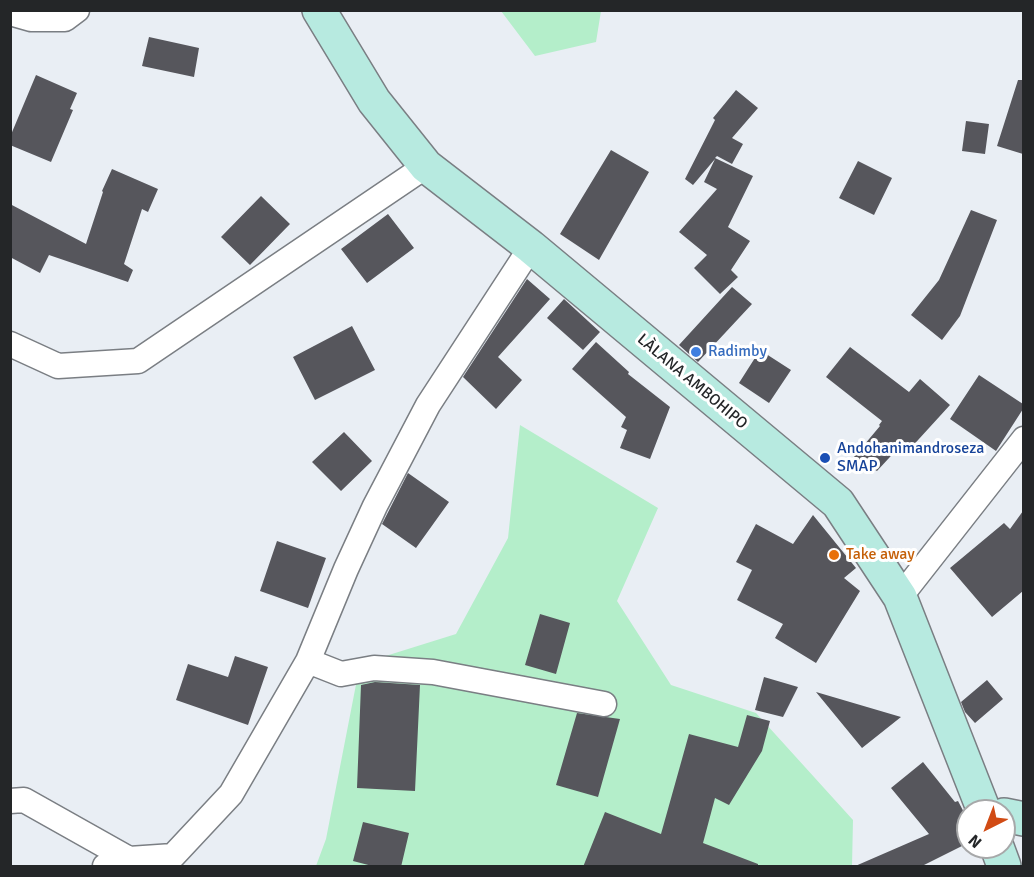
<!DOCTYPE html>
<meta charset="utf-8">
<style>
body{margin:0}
#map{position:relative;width:1034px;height:877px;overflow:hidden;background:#e9eef4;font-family:Signika,sans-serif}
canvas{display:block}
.frame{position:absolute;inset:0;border:12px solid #242628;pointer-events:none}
.north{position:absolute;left:956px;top:799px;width:60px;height:60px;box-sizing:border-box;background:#fff;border:2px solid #a7a8a9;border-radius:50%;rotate:222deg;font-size:16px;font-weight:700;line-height:24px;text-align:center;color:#242628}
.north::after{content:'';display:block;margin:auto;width:21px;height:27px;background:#d14b14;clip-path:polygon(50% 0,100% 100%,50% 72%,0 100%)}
</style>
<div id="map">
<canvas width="1034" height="877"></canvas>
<div class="frame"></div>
<div class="north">N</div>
</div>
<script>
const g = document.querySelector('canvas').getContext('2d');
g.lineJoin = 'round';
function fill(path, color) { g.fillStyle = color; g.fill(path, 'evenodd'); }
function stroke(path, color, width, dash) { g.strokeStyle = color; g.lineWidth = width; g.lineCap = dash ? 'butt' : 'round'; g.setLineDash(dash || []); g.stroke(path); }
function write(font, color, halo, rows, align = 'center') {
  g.font = font + ' Signika,sans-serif'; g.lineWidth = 6; g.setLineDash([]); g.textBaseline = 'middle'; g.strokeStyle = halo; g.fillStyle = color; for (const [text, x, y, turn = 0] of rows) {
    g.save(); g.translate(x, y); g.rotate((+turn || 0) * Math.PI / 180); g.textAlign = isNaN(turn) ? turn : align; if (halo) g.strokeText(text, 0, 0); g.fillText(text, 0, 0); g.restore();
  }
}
fill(new Path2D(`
 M501 11H601L596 42 535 56Z
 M520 425 658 508 617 601 671 685 756 713 853 820 852 866H316L326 839 360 664 456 634 508 538Z`), '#b4eeca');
fill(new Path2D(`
 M149 37 199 48 194 77 142 66Z
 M36 75 77 93 70 109 73 110 51 162 10 145V137Z
 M1018 80H1023V154L997 146Z
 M736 90 758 108 732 138 743 144 732 164 717 156 715 158 753 176 728 227 750 241 731 270 738 277 720 294 694 268 707 255 679 232 717 189 704 182 715 159 693 185 685 179 715 120 713 118Z
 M966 121 989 124 985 154 962 151Z
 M611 150 649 172 599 260 560 234Z
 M858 161 892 178 874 215 839 198Z
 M112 169 158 189 148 212 142 209 124 264 133 270 128 282 49 255 40 273 10 257V204L86 244 103 192 102 191Z
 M261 196 290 224 250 265 221 237Z
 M971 210 997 220 960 316 942 340 911 315 939 280Z
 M388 214 414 248 367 283 341 249Z
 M527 279 550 299 498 357 522 380 496 409 463 377Z
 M732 287 752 304 698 362 679 345Z
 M564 299 600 332 583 350 547 318Z
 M352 326 375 370 315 400 293 357Z
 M596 342 629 372 628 374 670 407 650 459 620 448 627 430 621 427 626 417 572 369Z
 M850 347 909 392 920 379 950 405 908 451 901 445 877 471 854 457 880 426 879 425 882 421 826 377Z
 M760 350 791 370 769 403 739 383Z
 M979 375 1023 404V409L996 451 950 419Z
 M344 432 372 461 341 491 312 462Z
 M408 473 449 502 416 548 382 524Z
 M1023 511V591L992 617 950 568 1004 523 1010 529Z
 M813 515 856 568 844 578 860 591 816 663 775 638 783 624 737 600 752 570 736 562 756 524 793 544Z
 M277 541 326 558 308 608 260 591Z
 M540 614 570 623 556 674 525 665Z
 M235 656 268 667 248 725 176 700 188 664 228 677Z
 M764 677 798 687 783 717 755 710Z
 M987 680 1003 699 975 723 965 712 961 702Z
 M375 682 420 685 415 791 357 788 361 685Z
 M816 692 901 717 862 748Z
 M577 713 620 719 598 797 556 785Z
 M747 715 770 721 762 751 729 805 715 798 703 843 758 864V867H583L605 812 661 834 689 734 738 747Z
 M923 762 955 802 958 801 968 820V843L920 867H853L929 834 891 788Z
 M363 822 409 833 401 867H376L353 861Z`), '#56565c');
const street = new Path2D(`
 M10 13 31 19H65L77 10
 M10 344 58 366 138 361 426 166
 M900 597 1024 439
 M308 661 341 674 374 668 433 672 604 704
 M10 801 24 800 129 859
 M105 866 129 859 173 856 231 794 308 661 346 569 375 506 428 405 531 247`);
const secondary = new Path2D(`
 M319 10 374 101 426 166 531 247 838 503 900 597 984 811
 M1004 815 1024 819
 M997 847 1004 866`);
stroke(street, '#7a7e83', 27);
stroke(secondary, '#7a7e83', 36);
stroke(street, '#fff', 24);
stroke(secondary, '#b7eae0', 33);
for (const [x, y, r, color] of [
 [696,352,6,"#3f7fe0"],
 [825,458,6,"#1a4fb4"],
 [834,555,6,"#e8710a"]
]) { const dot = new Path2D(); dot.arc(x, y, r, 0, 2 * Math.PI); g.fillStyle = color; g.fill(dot); stroke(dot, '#fff', 2); }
write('16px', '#366cbe', '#fff', [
 ["Radimby",708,352]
], 'left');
write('16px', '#242628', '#fff', [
 ["LÀLANA AMBOHIPO",692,382,40]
]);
write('16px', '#164399', '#fff', [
 ["Andohanimandroseza",837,449],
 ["SMAP",837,467]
], 'left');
write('16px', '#c56008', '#fff', [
 ["Take away",846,555]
], 'left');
</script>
